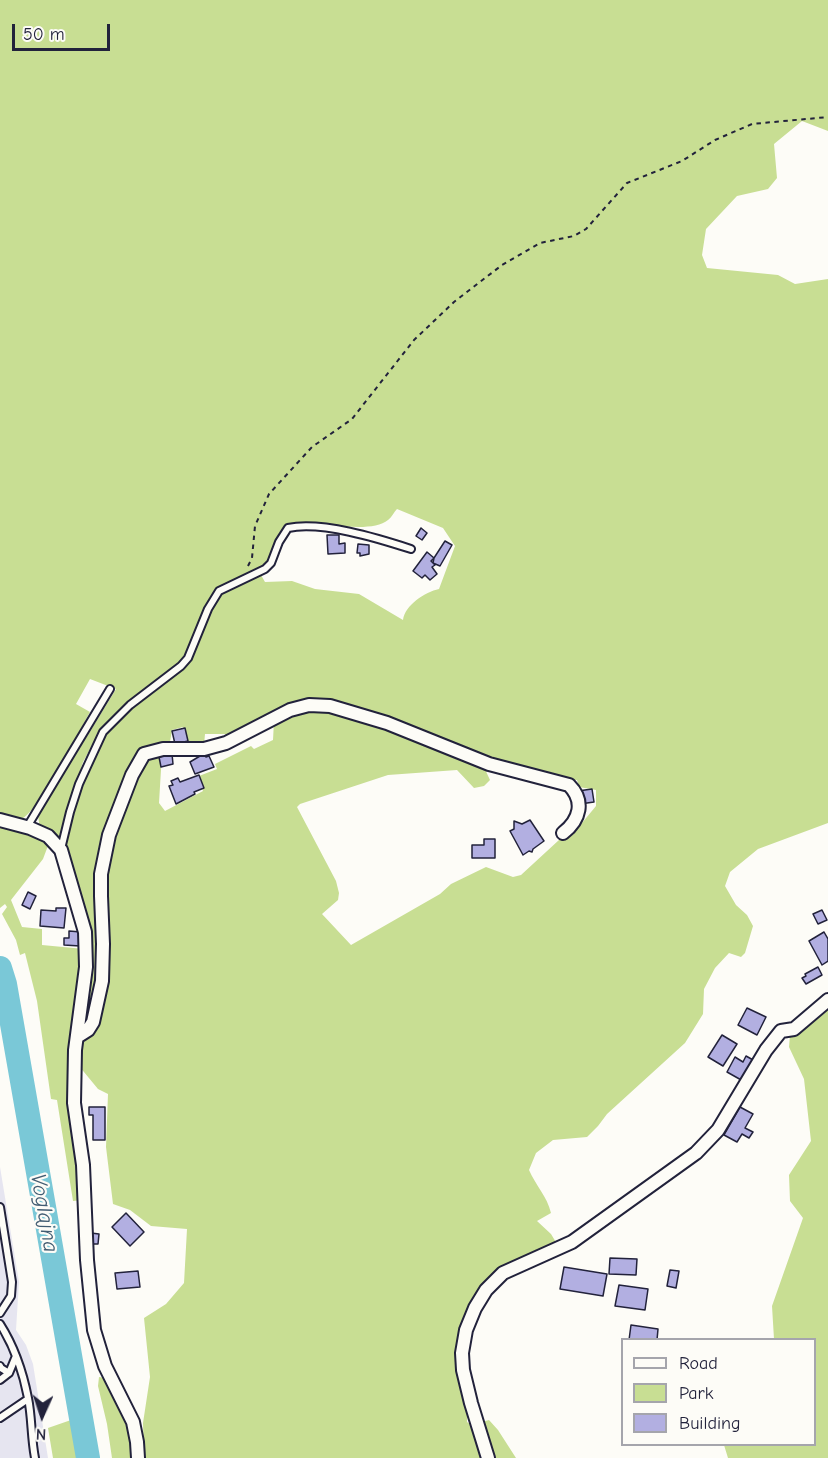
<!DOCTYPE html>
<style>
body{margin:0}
#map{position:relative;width:828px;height:1458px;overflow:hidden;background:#fdfcf7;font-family:"Comic Neue",sans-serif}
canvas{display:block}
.legend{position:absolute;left:621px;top:1338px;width:195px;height:108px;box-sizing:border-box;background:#fdfcf7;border:2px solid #a5a5ac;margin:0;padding:8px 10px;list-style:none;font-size:18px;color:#22223b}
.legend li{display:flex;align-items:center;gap:12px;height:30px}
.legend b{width:30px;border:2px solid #a5a5ac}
.north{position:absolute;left:12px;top:1386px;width:60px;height:60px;-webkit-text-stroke:4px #fdfcf7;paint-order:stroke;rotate:183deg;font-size:16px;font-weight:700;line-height:24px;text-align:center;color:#22223b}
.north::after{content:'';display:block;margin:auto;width:21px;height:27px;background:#22223b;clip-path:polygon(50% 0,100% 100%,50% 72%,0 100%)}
.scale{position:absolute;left:12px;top:24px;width:98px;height:27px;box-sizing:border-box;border:3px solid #22223b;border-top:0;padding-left:8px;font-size:18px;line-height:21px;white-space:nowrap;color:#22223b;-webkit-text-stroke:4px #fdfcf7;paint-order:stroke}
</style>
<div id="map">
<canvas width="828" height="1458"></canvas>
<ul class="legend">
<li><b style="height:8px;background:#fdfcf7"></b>Road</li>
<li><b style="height:16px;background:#c8de93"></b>Park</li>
<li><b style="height:16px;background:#b2afe1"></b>Building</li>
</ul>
<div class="north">N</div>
<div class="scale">50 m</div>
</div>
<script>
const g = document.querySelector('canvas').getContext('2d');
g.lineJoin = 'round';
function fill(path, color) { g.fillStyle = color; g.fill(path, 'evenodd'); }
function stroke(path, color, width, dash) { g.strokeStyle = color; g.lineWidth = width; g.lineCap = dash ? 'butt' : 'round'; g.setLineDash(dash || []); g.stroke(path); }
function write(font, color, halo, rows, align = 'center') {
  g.font = font + ' "Comic Neue",sans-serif'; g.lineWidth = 4.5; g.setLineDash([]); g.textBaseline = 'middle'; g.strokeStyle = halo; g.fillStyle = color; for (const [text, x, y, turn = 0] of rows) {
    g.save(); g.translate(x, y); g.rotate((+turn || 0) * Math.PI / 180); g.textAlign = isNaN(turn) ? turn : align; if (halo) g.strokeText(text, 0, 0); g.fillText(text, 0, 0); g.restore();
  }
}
fill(new Path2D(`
 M0 1167 19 1282 16 1330 26 1345 33 1364 48 1458H0Z`), '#e6e5f0');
fill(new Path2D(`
 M0 0H828V131L802 121 774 144 777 178 768 189 737 196 706 229 702 255 707 268 778 275 795 284 828 279V823L758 849 730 872 725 886 736 905 747 915 753 926 745 953 741 957 729 953 715 968 704 989 703 1014 685 1043 607 1114 598 1126 587 1137 553 1140 536 1153 529 1170C536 1186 547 1196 551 1213L537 1221 551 1234 557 1244C539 1253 519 1258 502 1269 472 1290 458 1332 461 1367 462 1378 466 1388 467 1399 468 1406 467 1414 467 1422L476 1428 485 1458H144L143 1423 150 1377 144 1318 166 1304 184 1283 187 1229 151 1226 130 1210 113 1204 106 1147 108 1094 98 1089 79 1066 80 1048 95 1025 104 981 107 944 104 873 115 826 134 778 146 756 162 753 159 803 165 811 203 791 199 776 217 769 215 764 251 746 254 749 273 740 274 721C285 716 296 709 308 707 347 701 442 751 483 765L490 780 484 786 474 788 457 770 388 775 300 804 297 807 336 881 339 893 338 900 322 914 351 945 440 894 451 884 486 867 513 877 521 875 559 840 577 829 596 806V790L579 787 577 780 564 781 490 762 388 720 331 703 311 702 296 705 227 739 225 734H205L204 745 188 743 183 727 172 730 170 742 143 751 129 772 106 836 97 875 101 945 99 981 93 1018 90 1021 85 1018 90 967 91 932 66 842 75 801 90 761 98 745 111 726 123 714 186 667 213 604 223 593 236 585 261 575 265 582 292 581 315 589 359 594 403 620C405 605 425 592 439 589L455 546 443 528 397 509C394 512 392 517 388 520 373 533 329 524 310 523 303 523 294 522 287 525 274 533 274 554 265 565L214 591 181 664 133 699 98 734 83 762 59 837 55 838 40 828 38 816 116 689 90 679 76 704 90 712C79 731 37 817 19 820 13 821 5 818 0 817Z
 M0 824 17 828 49 843 43 859 11 900 22 927 42 929V945L84 949 73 1051 83 1200 73 1201 57 1100 51 1099 37 1001 25 953 20 955 16 940 2 914 7 907 5 904 0 908Z
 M828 1008V1458H728L724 1445 814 1444V1340L774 1339 772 1306 803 1218 790 1201 789 1175 811 1141 804 1079 789 1047 790 1035 803 1030Z
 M99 1377 105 1378 128 1423 134 1458H112L107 1424 98 1386Z
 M71 1420 77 1458H53L48 1428Z
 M489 1420 498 1430 516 1458H494L482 1422Z`), '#c8de93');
stroke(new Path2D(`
 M0 968 5 984 88 1458`), '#7ac8d7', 24);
const building = new Path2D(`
 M421 528 427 533 422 540 416 536Z
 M327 535H339V544L345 543V553L328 554Z
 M445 541 452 545 440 566 433 563 434 558Z
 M358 544 369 545V554L360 556V553H357Z
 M427 552 434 558 431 561 435 565 432 567 437 574 430 580 425 575 422 578 413 571Z
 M185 728 188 741 175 744 172 731Z
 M205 753 206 757 209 756 214 767 195 774 190 762Z
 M172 754 173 764 161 767 159 757Z
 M199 775 204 788 194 792 195 794 176 804 169 786 173 785 171 781 178 778 180 782Z
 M592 789 594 802 580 804 578 791Z
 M530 820 544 841 533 849 532 852 529 851 523 855 510 831 514 829V821L522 824Z
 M484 839H495V858H472V845H484Z
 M28 892 36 896 30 909 22 905Z
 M56 908H66L64 928 40 926 41 910 56 911Z
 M822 910 827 920 818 924 813 914Z
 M69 931 81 932 80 946 64 945V938H69Z
 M824 932 828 939V961L822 965 809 941Z
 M818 967 822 975 806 984 802 978 806 976 805 974Z
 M747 1008 766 1017 757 1035 738 1025Z
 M722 1035 737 1044 723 1066 708 1057Z
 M746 1056 755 1061 743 1081 727 1072 735 1057 743 1062Z
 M89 1107H105V1140H93V1115H89Z
 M740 1107 753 1114 745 1128 753 1132 749 1138 742 1134 737 1142 724 1135Z
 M126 1213 144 1232 130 1246 112 1227Z
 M91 1233 99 1234 98 1244H90Z
 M610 1258 637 1259 636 1275 609 1274Z
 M564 1267 607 1274 603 1296 560 1289Z
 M670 1270 679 1271 676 1288 667 1286Z
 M138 1271 140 1287 117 1289 115 1273Z
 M619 1285 648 1289 645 1310 615 1306Z
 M631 1325 658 1329 657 1340H629Z`);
fill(building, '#b2afe1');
stroke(building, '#22223b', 1.5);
const service = new Path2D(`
 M27 827 110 689
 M61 849 70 812 79 784 103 732 130 705 181 666 188 658 208 609 219 591 265 569 271 563 279 542 288 528C322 521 377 538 411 549
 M0 1207 12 1282 11 1296 0 1313
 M0 1324C14 1346 23 1372 28 1398 32 1417 31 1438 35 1458
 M0 1366 1 1368 9 1373
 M0 1380 9 1373 16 1356
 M0 1418 28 1399`);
const minor = new Path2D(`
 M0 820 30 828 48 836 61 850 85 932 86 967 75 1050 74 1103 83 1165 87 1260 94 1330 105 1366 133 1422 137 1442 138 1458
 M77 1037 88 1030 93 1022 102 981 103 944 101 896V874L109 835 132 775 144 754 163 749H204L226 743 290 710 309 705 330 706 387 723 489 764 569 785C585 801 580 820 563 833
 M488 1458 471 1403 463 1370 462 1353 466 1330 475 1308 486 1290 503 1273 572 1242 696 1153 718 1130 766 1050 781 1031 794 1029 828 1000`);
stroke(service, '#22223b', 10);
stroke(minor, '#22223b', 16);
stroke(new Path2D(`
 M248 566 252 558 255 526 269 494 312 447 352 419 414 340 454 302 502 265 540 243 574 236 586 229 627 183 682 161 715 140 752 124 828 117`), '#22223b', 2, [4.5, 4.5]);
stroke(service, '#fdfcf7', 6);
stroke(minor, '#fdfcf7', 12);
write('italic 22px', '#415c72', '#fdfcf7', [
 ["Voglajna",44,1213,80]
]);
</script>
